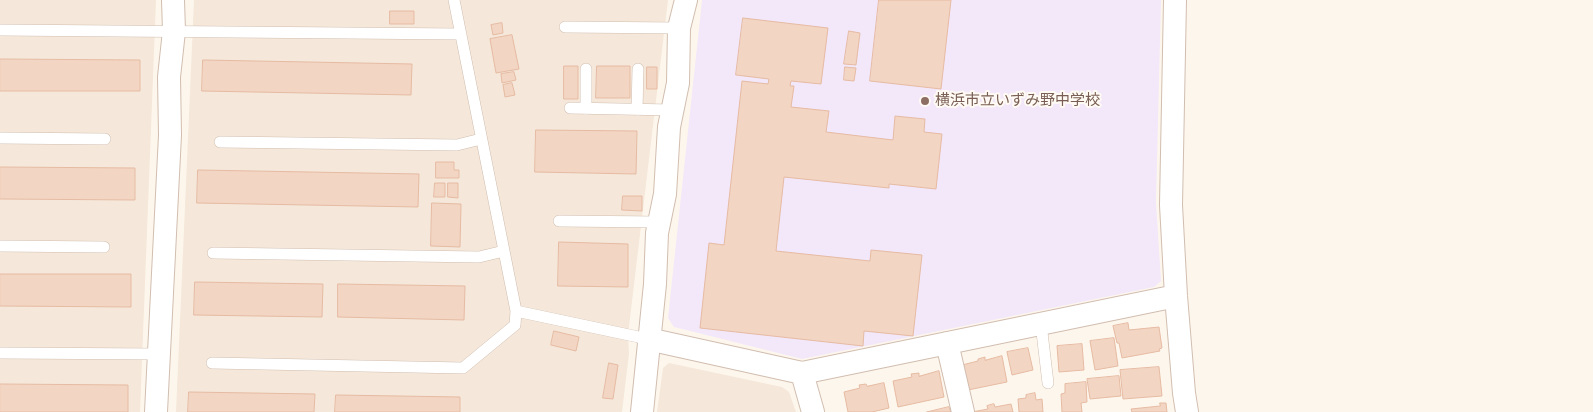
<!DOCTYPE html>
<meta charset="utf-8">
<style>
body{margin:0}
canvas{display:block;background:#fdf6ec}
</style>
<canvas width="1593" height="412"></canvas>
<script>
const g = document.querySelector('canvas').getContext('2d');
g.lineJoin = 'round';
function fill(path, color) { g.fillStyle = color; g.fill(path, 'evenodd'); }
function stroke(path, color, width, dash) { g.strokeStyle = color; g.lineWidth = width; g.lineCap = dash ? 'butt' : 'round'; g.setLineDash(dash || []); g.stroke(path); }
function write(font, color, halo, rows, align = 'center') {
  g.font = font + ' Cabin,"Noto Sans JP",sans-serif'; g.lineWidth = 4; g.setLineDash([]); g.textBaseline = 'middle'; g.strokeStyle = halo; g.fillStyle = color; for (const [text, x, y, turn = 0] of rows) {
    g.save(); g.translate(x, y); g.rotate((+turn || 0) * Math.PI / 180); g.textAlign = isNaN(turn) ? turn : align; if (halo) g.strokeText(text, 0, 0); g.fillText(text, 0, 0); g.restore();
  }
}
fill(new Path2D(`
 M0 0H156L140 412H0Z
 M194 0H668L628 335 629 354 622 412H176Z
 M669 363 782 387 789 392 796 412H657L663 368Z`), '#f5e8da');
fill(new Path2D(`
 M702 0H1161L1156 202 1161 281 1154 287 802 359 674 327 668 318Z`), '#f3e8fa');
const building = new Path2D(`
 M879 0H951L941 89 870 81Z
 M390 11H414V24H390Z
 M743 18 828 28 821 84 791 81 790 86H794L791 107 829 111 826 132 893 140 895 116 925 119 924 132 942 134 936 189 889 184V188L784 177 776 251 870 261 871 250 922 255 913 336 864 331 863 346 700 328 709 243 724 245 742 81 768 84 769 79 736 75Z
 M502 23 503 33 493 35 491 25Z
 M849 31 860 33 856 65 844 64Z
 M512 35 519 69 496 73 490 39Z
 M0 59 140 60V91H0Z
 M203 60 412 64 411 95 202 91Z
 M564 66H578V99H564Z
 M597 66H630V98H596Z
 M647 67H657V89H647Z
 M845 67 856 68 854 81 844 80Z
 M514 72 516 80 502 83 501 74Z
 M512 83 515 95 505 97 503 85Z
 M536 130 637 131 636 174 535 172Z
 M436 162H454V170H459V178H436Z
 M0 167 135 168V200L0 199Z
 M198 170 419 174 418 207 197 203Z
 M435 183H445V197H434Z
 M448 183H458V198L448 197Z
 M623 196H642V211L622 210Z
 M432 203 461 204 460 247 431 246Z
 M559 242 628 244V287L558 286Z
 M0 274H131V307L0 306Z
 M195 282 323 284 322 317 194 315Z
 M338 284 465 286 464 320 338 317Z
 M1128 323 1129 330 1159 327 1162 348 1159 349 1160 351 1122 358 1119 343H1117L1113 326Z
 M554 331 579 337 576 351 551 345Z
 M1114 338 1118 366 1095 370 1090 341Z
 M1082 344 1084 370 1059 372 1057 346Z
 M1028 348 1033 370 1012 375 1007 352Z
 M1002 356 1007 382 968 390 962 365 978 361V359L985 357V360Z
 M609 363 618 365 613 399 603 398Z
 M1159 367 1162 396 1123 399 1120 370Z
 M939 371 944 397 898 407 893 381 912 377 911 374 919 373V376Z
 M1119 376 1121 396 1090 399 1087 379Z
 M1086 382 1087 402 1081 403 1082 412H1062L1061 394 1065 393V384Z
 M884 383 889 408 872 412H848L844 392 860 388 859 385 866 384 867 386Z
 M0 384 128 385V412H0Z
 M189 392 315 394 314 412H188Z
 M1035 393 1036 400 1042 399 1043 412H1019L1018 399 1026 398V395Z
 M336 395 460 397V412H335Z
 M1160 403H1166L1167 412H1132L1131 409 1160 406Z
 M994 404 995 407 1011 404 1013 412H972L988 409 987 406Z
 M949 407 951 412H927Z`);
fill(building, '#f3d5c3');
stroke(building, '#e6bba3', 1);
const lane = new Path2D(`
 M454 0 516 311 648 339
 M565 27 679 28
 M0 30 461 34
 M586 69V109
 M570 108 672 110
 M637 110 638 69
 M0 138 105 139
 M220 142 457 145 481 139
 M559 221 659 222
 M0 246 104 247
 M213 253 479 257 504 251
 M1041 324 1048 383
 M0 353 159 354
 M212 363 463 368 515 325 516 311`);
const street = new Path2D(`
 M1175 0 1171 205 1176 296 1184 393 1187 412
 M648 339 802 373 1176 296
 M947 343 963 412
 M802 373 813 412
 M156 412 170 135 169 77 174 31 173 0
 M642 412 655 284 657 233 665 194 669 127 678 83 679 28 686 0`);
stroke(lane, '#d1beb0', 12);
stroke(street, '#d1beb0', 24);
stroke(lane, '#fff', 11);
stroke(street, '#fff', 22);
for (const [x, y, r, color] of [
 [925,101,5,"#8d6e63"]
]) { const dot = new Path2D(); dot.arc(x, y, r, 0, 2 * Math.PI); g.fillStyle = color; g.fill(dot); stroke(dot, '#fffaf3', 2); }
write('15px', '#785e54', '#fffaf3', [
 ["横浜市立いずみ野中学校",935,101]
], 'left');
</script>
